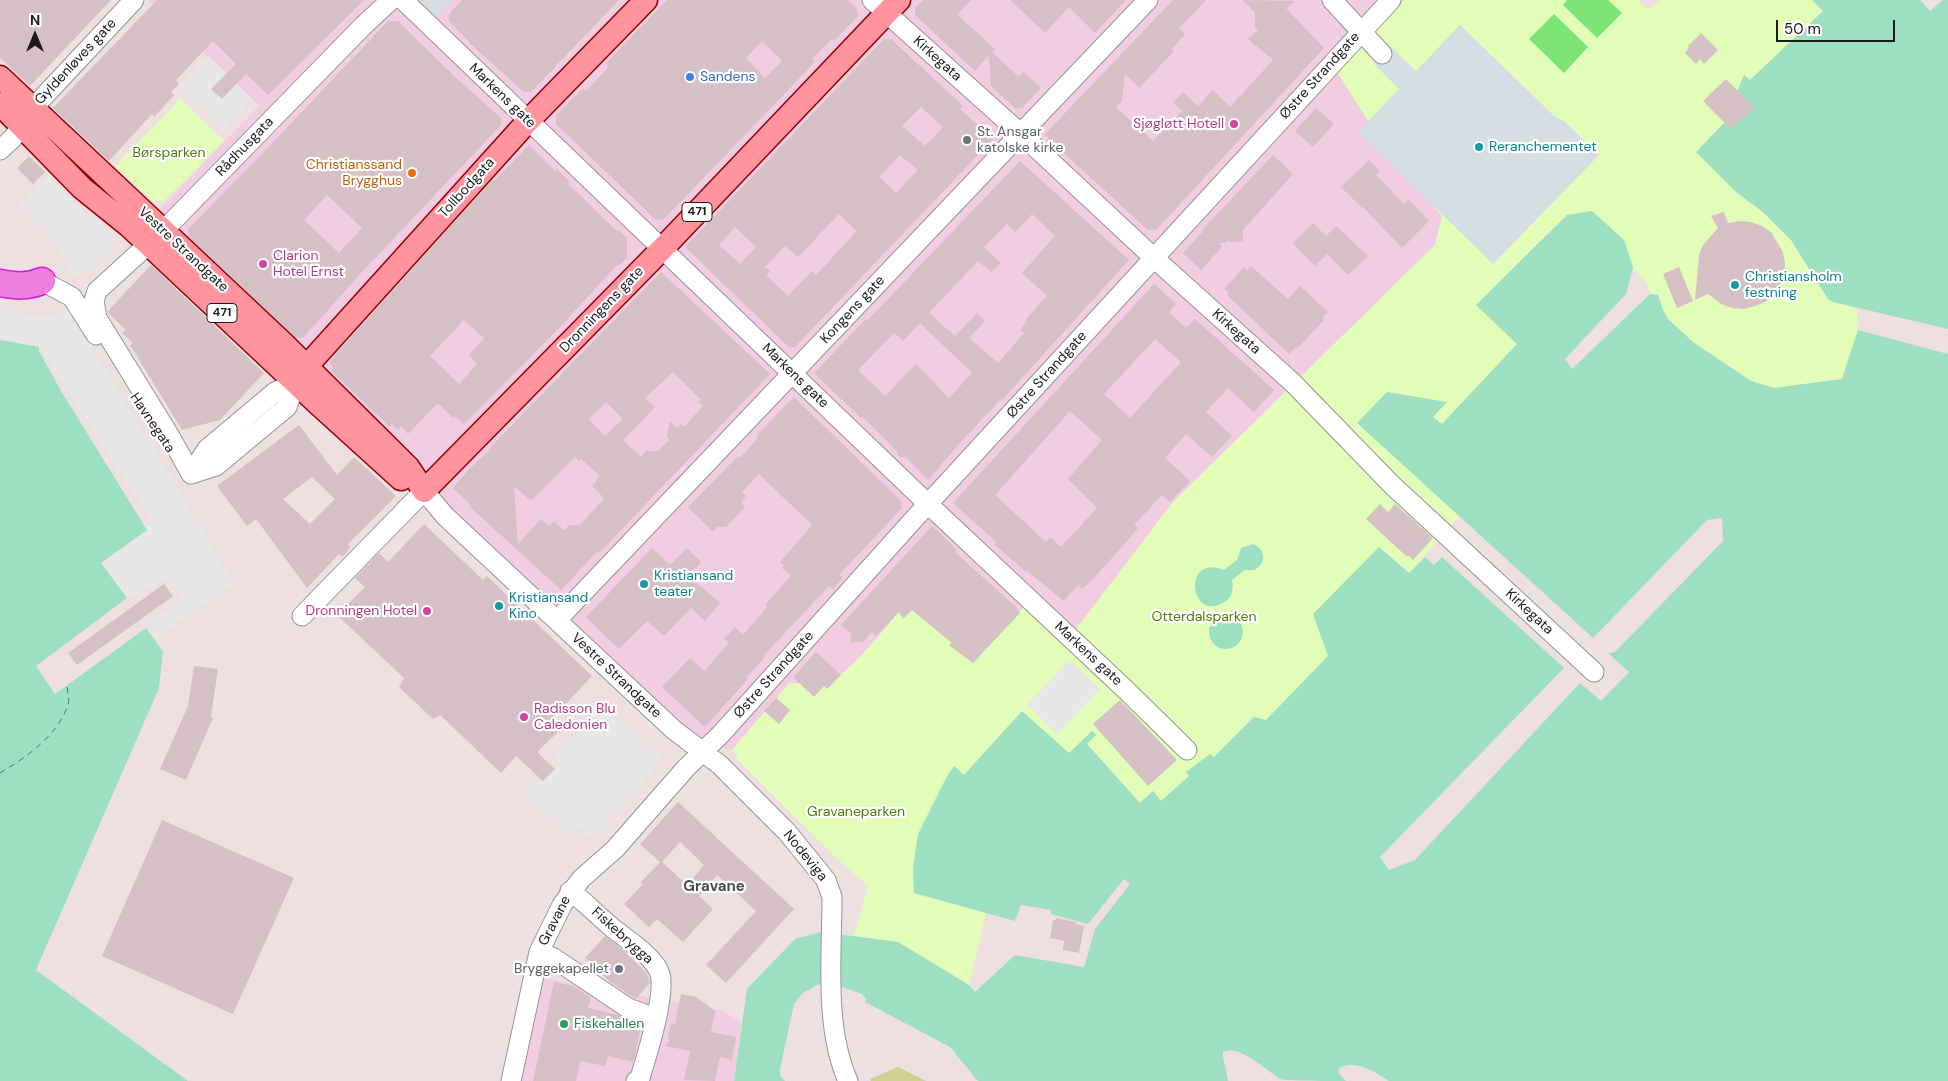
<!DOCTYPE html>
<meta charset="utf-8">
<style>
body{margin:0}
#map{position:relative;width:1948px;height:1081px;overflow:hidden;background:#eedfe0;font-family:"DM Sans",sans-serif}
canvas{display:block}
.north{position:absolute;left:10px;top:10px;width:50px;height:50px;-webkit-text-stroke:4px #fff;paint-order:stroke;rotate:0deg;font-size:14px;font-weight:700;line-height:20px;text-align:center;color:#1b1b1b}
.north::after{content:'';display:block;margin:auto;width:18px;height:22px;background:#1b1b1b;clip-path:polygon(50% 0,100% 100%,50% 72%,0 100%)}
.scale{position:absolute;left:1776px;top:20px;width:119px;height:22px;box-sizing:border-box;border:2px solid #1b1b1b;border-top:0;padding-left:6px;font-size:15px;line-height:18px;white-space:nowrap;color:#1b1b1b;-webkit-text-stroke:4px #fff;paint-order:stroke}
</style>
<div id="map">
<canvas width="1948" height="1081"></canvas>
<div class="north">N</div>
<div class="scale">50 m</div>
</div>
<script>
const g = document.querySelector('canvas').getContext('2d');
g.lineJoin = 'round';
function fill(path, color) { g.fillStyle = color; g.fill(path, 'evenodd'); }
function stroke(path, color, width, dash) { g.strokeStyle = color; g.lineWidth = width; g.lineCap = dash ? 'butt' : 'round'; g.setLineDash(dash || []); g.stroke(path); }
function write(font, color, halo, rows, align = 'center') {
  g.font = font + ' "DM Sans",sans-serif'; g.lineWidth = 4.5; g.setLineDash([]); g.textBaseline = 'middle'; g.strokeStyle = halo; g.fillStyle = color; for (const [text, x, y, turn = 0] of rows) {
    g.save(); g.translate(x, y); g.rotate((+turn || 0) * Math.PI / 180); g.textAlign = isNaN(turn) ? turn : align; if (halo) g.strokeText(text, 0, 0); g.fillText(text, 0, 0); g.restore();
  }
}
fill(new Path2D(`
 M148 0H1403L1336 69 1384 146 1442 216 1435 245 1173 502 1069 639 1017 616 973 661 889 624 859 658 831 684 763 714 732 750 714 746 676 724 148 222 259 106Z
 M532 976 723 1011 741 1023 736 1081H511Z`), '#f1cce3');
fill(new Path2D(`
 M898 1067 926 1081H871L870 1079Z`), '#ced191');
fill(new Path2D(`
 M1403 0H1638L1649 10 1661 0H1812L1823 11 1750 80 1744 75 1724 123 1696 152 1736 192 1764 213 1791 240 1828 299 1857 309 1858 330 1842 379 1774 388 1751 381 1693 342 1668 319 1663 310 1658 295 1650 294 1647 283 1633 268 1624 240 1592 211 1567 215 1476 305 1517 344 1442 424 1433 417 1446 402 1358 423 1459 516 1409 574 1379 547 1314 614 1329 656 1266 720 1253 717 1214 758 1186 772 1190 776 1161 801 1153 791 1140 803 1087 744 1092 731 1069 753 1022 711 964 775 955 766 913 868 914 893 986 913 969 985 898 942 854 936 868 886C821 846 780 801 736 758L738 756 732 750 789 683 831 684 859 658 889 624 892 601 915 612 973 661 1029 601 1069 638 1173 502 1435 245 1442 216 1384 146 1335 69Z
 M180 99 224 141 163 202 153 201 115 166Z`), '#e1fdb7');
fill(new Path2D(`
 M1567 0H1608L1622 13 1597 38 1563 5Z
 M1554 14 1588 47 1564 73 1529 39Z`), '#7de476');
fill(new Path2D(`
 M209 56 253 100 224 130 179 86Z
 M47 176 116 241 87 270 73 277 57 243 18 205Z
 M11 304 27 315 38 318 53 316 68 310 170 475 233 584 157 637 148 623 182 598 169 579 124 599 99 563 153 523 39 347 0 339V313L2 307Z
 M1069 660 1100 689 1057 734 1027 705Z
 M601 706 661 757 654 765 657 768 590 838 578 827 569 835 525 793 534 783 543 781 560 764 552 756Z`), '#e7e7e7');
fill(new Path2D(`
 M403 0H452L428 25Z
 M1460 25 1554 116 1564 121 1599 155 1493 264 1358 132 1399 89 1373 63 1390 46 1416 71Z`), '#d4dee3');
fill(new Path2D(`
 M1812 0H1920L1930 11 1943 0H1948V329L1833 302 1828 299 1791 240 1764 213 1736 192 1696 152 1724 123 1744 75 1750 80 1823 11Z
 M1592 211 1624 240 1633 267 1626 294 1565 359 1572 369 1650 294 1658 295 1663 310 1668 319 1693 342 1751 381 1774 388 1842 379 1858 330 1948 354V1081H1389C1375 1072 1356 1059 1339 1068L1338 1072 1346 1081C1335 1081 1286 1081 1280 1079 1267 1071 1238 1043 1223 1052V1056L1228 1081H978L950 1047 865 1002 866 999 862 994 825 981 803 993 794 1004 780 1069V1075L785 1081H734L747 989 795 939 821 932 898 942 969 985 975 992 1015 955 1084 967 1095 929 1130 884 1124 879 1088 924 1051 914V910L1021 905 1015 921 914 893 913 868 918 834 946 778 954 766 964 775 1022 711 1069 753 1092 731 1096 735 1087 744 1140 803 1153 791 1161 801 1189 776 1186 772 1210 754 1214 757 1254 717 1266 720 1328 656 1313 614 1379 547 1409 573 1425 557 1434 565 1442 557 1564 668 1380 857 1389 870 1415 860 1580 683 1601 701 1629 672 1608 653 1615 652 1723 541 1722 518 1707 520 1593 638 1357 423 1387 392 1447 402 1433 417 1442 424 1517 344 1476 305 1567 215Z
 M0 340 39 347V351L61 391 147 530 101 563 127 598 36 666 55 694 146 628 163 651 159 688 36 970 188 1081H0Z
 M1253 544C1266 549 1267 564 1254 570H1245L1232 580C1234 589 1232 598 1223 603 1189 622 1182 553 1224 570L1237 560 1241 548Z
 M1209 632a17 17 0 1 1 34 0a17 17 0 1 1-34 0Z`), '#9ce0c1');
stroke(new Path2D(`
 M0 773C27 757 58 735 68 705 70 699 67 691 67 685`), '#338174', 1, [6, 5]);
fill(new Path2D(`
 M0 0H111L30 86 0 58Z
 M157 0H364L268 95 246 74 222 99 211 89 236 64 213 41 176 80 179 84 171 92 174 95 154 117 152 114 109 161 53 108Z
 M462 0H619L531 92H524L474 47 449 21V14Z
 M667 0H848L857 9 858 16 834 41 832 39 812 59 815 62 664 219 656 220 556 124V116L583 88 586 91 609 67 606 63ZM762 41 782 61 765 78 746 58Z
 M923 0H971L958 14 960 17 995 49 992 52 1019 77 1023 72 1041 88 1022 108H1015L991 86 989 55 975 71 915 15V8Z
 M1010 0H1126L1095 33 1069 7 1045 33Z
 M1173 0H1206L1179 28 1185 34 1172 49 1174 51 1139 88 1125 73 1122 101 1116 107 1153 141 1182 111 1173 102 1183 92 1198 106 1213 90 1230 107 1273 60 1248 39 1258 30 1255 27V12L1242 0 1295 1 1286 8 1324 48 1156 230H1148L1044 135Z
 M388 21H398L454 76 501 118V125L361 273 303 338H296L188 236V229L261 155ZM327 195 362 228 339 253 304 220Z
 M1701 33 1718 50 1704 64 1700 59 1696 64 1685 53 1689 48 1688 46Z
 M884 39H891L963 106 960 109 993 139 795 347H789L685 247ZM921 107 943 127 925 146 902 126ZM900 155 918 170 896 193 879 177ZM839 214 857 231 816 275 812 271 788 296 766 275 770 271 765 267 785 246 798 257ZM735 227 756 247 740 264 719 245Z
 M1726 79 1754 107 1731 129 1703 101Z
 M1316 108 1334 124 1313 147 1295 131Z
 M529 145 555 171 557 169 570 182 568 184 617 231H620L627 238V258L620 265H617L559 328 464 424 455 416 453 418 438 403 408 434 401 426 398 430 392 424 390 427 331 371 333 368 329 362 492 180 494 181ZM464 320 484 338 469 355 477 364 459 384 430 356Z
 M1273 155 1293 174 1243 230V241L1230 242 1228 240 1226 243H1219L1222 247 1201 270 1183 253 1204 230 1203 229Z
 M29 156 45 172 33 184 17 168Z
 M1369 160 1380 171 1376 175 1404 204 1409 200 1429 221 1402 248 1363 207 1362 208 1341 187Z
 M1020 161 1129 260 1002 400 1001 399 959 444 928 480 906 457 901 458 897 454V451L863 417 862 419 814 373 866 319 867 321ZM1032 214 1055 236 1022 273 1047 296 1025 320 1027 322 1020 330 1024 333 998 363 969 338 985 321 977 313 955 336 929 313 978 261 991 272 1001 263 984 247 1007 224 1015 232ZM920 323 972 373 949 398 916 364 885 396 858 370 894 333 903 341Z
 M1724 212 1728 223 1740 221 1751 222 1762 226 1771 232 1783 252 1785 263 1784 274 1780 285 1774 295 1765 302 1755 306 1743 309 1732 308 1721 304 1708 294 1695 300 1699 255 1703 245 1718 228 1711 216Z
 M1313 223 1326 236 1336 226 1368 256 1348 275 1327 254 1315 266 1293 243Z
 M151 265 264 373 220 420 182 430 130 345 133 343 122 333 126 330 107 312Z
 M1251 266 1288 299 1300 286 1328 312 1322 318 1324 320 1297 349 1296 347 1289 354 1227 295 1229 293 1224 289 1244 267 1247 270Z
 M1679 267 1693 301 1677 308 1663 274Z
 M661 272 770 374 599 553 597 552 561 590 469 506 471 505 453 488 470 468 490 450 489 449 546 390ZM673 372 701 400 698 402 703 406 684 427 681 424 677 428 670 421 667 436 669 440 658 451H646L641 457 623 440 655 407 645 398ZM606 402 623 419 605 436 589 419ZM575 457 579 461 581 459 600 476 592 486 604 498 602 501 580 525H570L563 530 554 521 549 526 541 519 518 544 514 486 531 501Z
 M1154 284 1176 304 1169 312 1186 328 1195 319 1274 390 1254 412 1228 388 1206 412 1232 436 1212 457 1186 434 1165 458 1190 481 1170 502 1162 495 1134 525 1138 528 1128 540 1093 579 1082 589 1078 585 1064 601 1027 571 1026 572 994 544 996 542 953 503ZM1155 339 1181 362 1130 418 1104 394ZM1070 411 1102 440 1068 479 1097 508 1061 547 1050 537 1046 542 995 495Z
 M794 397 901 501 902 508 839 575 843 578 833 589 829 586 764 655 765 657 746 678 748 679 705 727 662 687 690 658 704 671 729 643 724 639 735 627 743 635 767 607 765 605 791 576 782 568 784 565 780 562 812 525 759 474 742 492 746 496 741 502 745 507 726 527H717L713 532 688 507 738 456 740 458 757 439 758 434Z
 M299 425 337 475 354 457 396 496 348 544 351 547 342 557 339 554 307 588 256 519 247 526 217 486ZM312 477 335 499 310 524 283 499Z
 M1380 504 1388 512 1395 504 1433 538 1413 560 1409 556H1406L1366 519Z
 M424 524 483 580 487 576 592 676 548 723 558 732 537 752 555 769 543 781 516 756 501 773 440 715 433 719 399 687 404 678 337 615 365 587 355 578 379 553 388 562Z
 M932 526 957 550 955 552 1017 608 1016 609 1020 613 973 663 949 645 952 643 912 610 903 619 899 612 876 636 872 632 862 643 859 641 851 643V634L841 625Z
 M652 548 670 565 687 548 701 562 691 573 695 577 693 580 720 603 705 621 691 608 664 636 647 621 619 649 586 617Z
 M164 584 173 596 77 665 68 653Z
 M816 652 841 675 827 689 824 686 814 697 793 677Z
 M194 666 218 669 211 717 213 718 186 780 160 769 188 706Z
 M776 698 790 710 779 724 764 711Z
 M1120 700 1177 760 1148 786 1093 724Z
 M678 802 794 909 726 983 706 965 756 911 717 875 699 896 713 909 683 942 657 919 649 927 624 904 643 884 641 882 660 862 640 844ZM680 842 704 865 687 885 662 862Z
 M162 820 294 878 233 1014 102 956Z
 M1056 918 1076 922 1075 924 1084 926 1079 953 1063 950 1064 941 1050 938 1053 920H1056Z
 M605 936 624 951 647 973 650 983 636 999 610 982 585 958Z
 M554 982 573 986 591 998 588 1008 618 1015 640 1031 633 1062 608 1056 605 1066 580 1061 576 1081H533Z
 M681 994 696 997 715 1011 711 1032 736 1037 732 1060 720 1057 715 1081 684 1080 690 1051 665 1046 670 1040 668 1038 671 1023 675 1024Z`), '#d5c0c5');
const minor = new Path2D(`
 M403 0 928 504 1127 691 1187 750
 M872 0 1020 133 1154 258 1293 383 1392 485 1594 672
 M1332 0 1382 54
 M0 150 13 138 33 108 134 0
 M42 281 72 297 96 335
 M191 474 171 438 97 318 94 301 97 291 163 231 363 26 391 0
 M191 474 216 466 287 407 296 382
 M191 474 207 449 275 392 296 382
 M302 616 424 491 445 516 674 730 720 765 787 832 826 880 832 897C832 956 824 1027 848 1081
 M557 620 1148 0
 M570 891C584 901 595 913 608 924 622 937 654 955 660 974 666 995 647 1055 640 1078L636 1081
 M539 952 552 957 628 1008 655 1018
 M511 1081 539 952 562 905 581 879 615 849 686 768 721 734 915 518 1391 0`);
const major = new Path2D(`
 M0 77 284 344 408 467 424 491
 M0 104 82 188 129 226 316 402 401 479
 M298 378 306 367 528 121 646 0
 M424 491 662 249 899 0`);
const highway = new Path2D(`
 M0 283C15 286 27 287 42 281`);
stroke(minor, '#959595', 21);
stroke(major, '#920000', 25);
stroke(highway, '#df16e2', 29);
stroke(minor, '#fff', 19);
stroke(major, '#ff939e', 22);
stroke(highway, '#ec80dd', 26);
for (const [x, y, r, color] of [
 [690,77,5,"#3f7fe0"],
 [1234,124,5,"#d1479c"],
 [967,140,5,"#6b7280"],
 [1479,147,5,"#0f9aa8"],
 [412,173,5,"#e8710a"],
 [263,264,5,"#d1479c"],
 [1735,285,5,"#0f9aa8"],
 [644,584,5,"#0f9aa8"],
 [499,606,5,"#0f9aa8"],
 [427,611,5,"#d1479c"],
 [524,717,5,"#d1479c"],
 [619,969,5,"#6b7280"],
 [564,1024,5,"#2e9e5b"]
]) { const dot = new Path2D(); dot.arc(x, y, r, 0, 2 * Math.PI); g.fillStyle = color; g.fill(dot); stroke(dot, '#fff', 2); }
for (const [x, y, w] of [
 [697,212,30],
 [222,313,30]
]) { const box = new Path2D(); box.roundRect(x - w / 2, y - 9.5, w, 19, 4); g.fillStyle = '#fff'; g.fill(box); stroke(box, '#1b1b1b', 1); }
write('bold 12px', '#1b1b1b', null, [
 ["471",697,212],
 ["471",222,313]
]);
write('14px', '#1b1b1b', '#fff', [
 ["Kirkegata",937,59,42],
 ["Gyldenløves gate",76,62,-47],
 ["Østre Strandgate",1320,76,-48],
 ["Markens gate",502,96,44],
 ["Rådhusgata",245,147,-46],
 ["Tollbodgata",467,188,-48],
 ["Vestre Strandgate",183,250,43],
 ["Dronningens gate",602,310,-46],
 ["Kongens gate",853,310,-47],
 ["Kirkegata",1236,332,42],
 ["Østre Strandgate",1047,375,-48],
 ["Markens gate",795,376,44],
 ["Havnegata",152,423,56],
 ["Kirkegata",1529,612,43],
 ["Markens gate",1088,654,43],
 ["Østre Strandgate",774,675,-48],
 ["Vestre Strandgate",616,676,43],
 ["Nodeviga",805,856,51],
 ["Gravane",555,921,-63],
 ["Fiskebrygga",622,936,42]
]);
write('14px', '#366cbe', '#fff', [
 ["Sandens",700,77]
], 'left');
write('14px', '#b23c85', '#fff', [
 ["Sjøgløtt Hotell",1224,124],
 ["Clarion",273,256,"left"],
 ["Hotel Ernst",273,272,"left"],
 ["Dronningen Hotel",417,611],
 ["Radisson Blu",534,709,"left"],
 ["Caledonien",534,725,"left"]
], 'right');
write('14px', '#5b616d', '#fff', [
 ["St. Ansgar",977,132],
 ["katolske kirke",977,148],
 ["Bryggekapellet",609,969,"right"]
], 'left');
write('14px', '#0d838f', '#fff', [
 ["Reranchementet",1489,147],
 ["Christiansholm",1745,277],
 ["festning",1745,293],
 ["Kristiansand",654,576],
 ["teater",654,592],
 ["Kristiansand",509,598],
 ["Kino",509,614]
], 'left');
write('14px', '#4c7f03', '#fff', [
 ["Børsparken",169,153],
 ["Otterdalsparken",1204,617],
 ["Gravaneparken",856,812]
]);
write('14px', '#c56008', '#fff', [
 ["Christianssand",402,165],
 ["Brygghus",402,181]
], 'right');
write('14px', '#27864d', '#fff', [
 ["Fiskehallen",574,1024]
], 'left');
write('bold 15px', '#4e4e4e', '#fff', [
 ["Gravane",714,887]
]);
</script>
